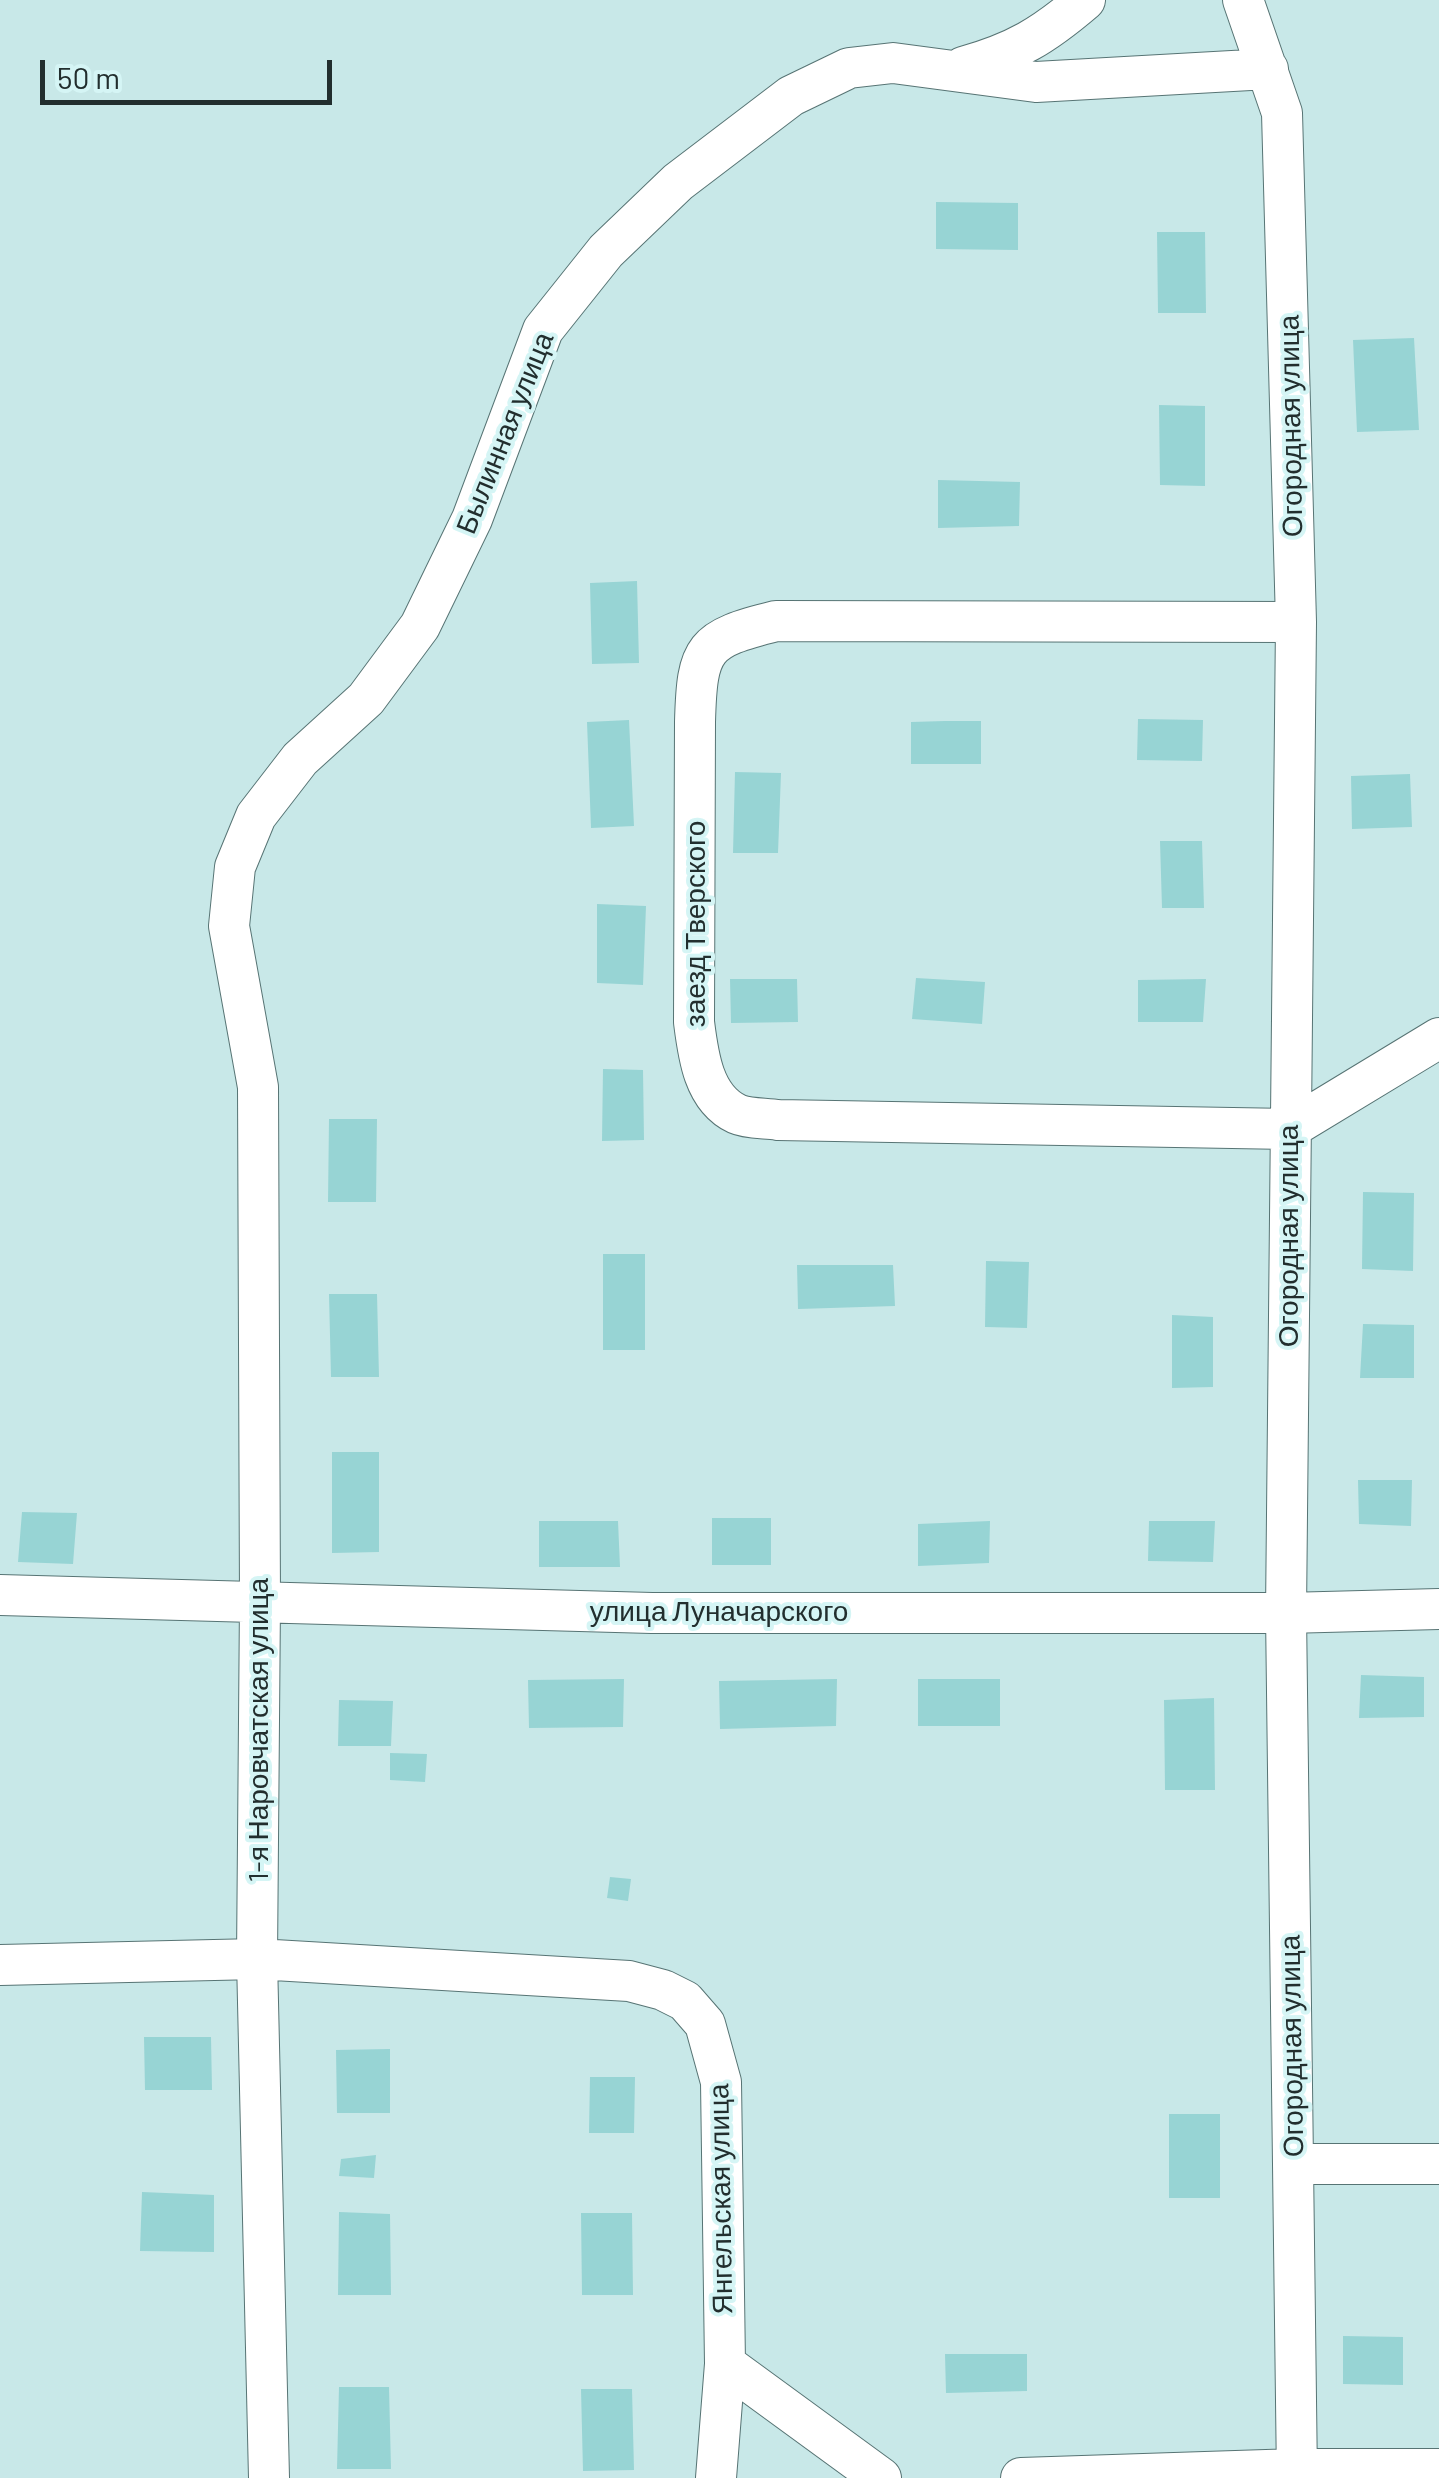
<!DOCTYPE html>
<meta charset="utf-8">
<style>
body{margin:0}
#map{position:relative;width:1439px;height:2478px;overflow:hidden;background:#c8e8e8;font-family:Barlow,sans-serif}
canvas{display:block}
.scale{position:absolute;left:40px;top:60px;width:292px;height:45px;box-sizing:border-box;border:5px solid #222e2e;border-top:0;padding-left:12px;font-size:30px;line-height:35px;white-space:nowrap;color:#222e2e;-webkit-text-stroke:8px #d5f5f5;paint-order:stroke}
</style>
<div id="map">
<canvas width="1439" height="2478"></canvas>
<div class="scale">50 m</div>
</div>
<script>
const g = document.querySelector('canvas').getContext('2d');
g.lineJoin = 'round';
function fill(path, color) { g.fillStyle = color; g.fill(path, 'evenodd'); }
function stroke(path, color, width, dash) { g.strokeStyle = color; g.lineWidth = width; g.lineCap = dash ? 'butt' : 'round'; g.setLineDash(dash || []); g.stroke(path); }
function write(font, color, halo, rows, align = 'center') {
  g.font = font + ' Barlow,sans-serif'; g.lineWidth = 8; g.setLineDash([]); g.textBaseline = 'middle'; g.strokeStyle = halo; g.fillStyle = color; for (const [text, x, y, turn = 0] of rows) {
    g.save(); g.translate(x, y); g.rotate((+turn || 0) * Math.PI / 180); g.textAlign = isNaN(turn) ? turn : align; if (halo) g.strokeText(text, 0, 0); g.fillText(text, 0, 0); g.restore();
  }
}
fill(new Path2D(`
 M936 202 1018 203V250L936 249Z
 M1157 232H1205L1206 313H1158Z
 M1414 338 1419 430 1357 432 1353 340Z
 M1159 405 1205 406V486L1160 485Z
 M938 480 1020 482 1019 526 938 528Z
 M637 581 639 663 592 664 590 583Z
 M1138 719 1203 720 1202 761 1137 760Z
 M629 720 634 826 591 828 587 722Z
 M945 721H981V764H911V722Z
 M735 772 781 773 778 853H733Z
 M1410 774 1412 827 1352 829 1351 776Z
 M1160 841H1202L1204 908H1162Z
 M597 904 646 906 643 985 597 983Z
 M916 978 985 982 982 1024 912 1019Z
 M730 979H797L798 1022 731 1023Z
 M1206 979 1203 1022H1138V980Z
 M603 1069 643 1070 644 1140 602 1141Z
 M329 1119H377L376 1202H328Z
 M1363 1192 1414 1193 1413 1271 1362 1269Z
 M603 1254H645V1350H603Z
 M986 1261 1029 1262 1027 1328 985 1327Z
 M797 1265H893L895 1306 798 1309Z
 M329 1294H377L379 1377H331Z
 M1172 1315 1213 1317V1387L1172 1388Z
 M1363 1324 1414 1325V1378H1360Z
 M332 1452H379V1552L332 1553Z
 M1358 1480H1412L1411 1526 1359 1524Z
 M22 1512 77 1513 73 1564 18 1562Z
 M712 1518H771V1565H712Z
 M539 1521H618L620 1567H539Z
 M990 1521 989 1563 918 1566V1524Z
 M1149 1521H1215L1213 1562 1148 1561Z
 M1361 1675 1424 1677V1717L1359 1718Z
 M624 1679 623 1727 529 1728 528 1680Z
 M837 1679 836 1726 720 1729 719 1681Z
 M918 1679H1000V1726H918Z
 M1214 1698 1215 1790H1165L1164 1700Z
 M339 1700 393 1701 391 1746H338Z
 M390 1753 427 1754 425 1782 390 1780Z
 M610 1877 631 1879 628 1901 607 1898Z
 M144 2037H211L212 2090H145Z
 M390 2049V2113H337L336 2050Z
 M590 2077H635L634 2133H589Z
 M1169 2114H1220V2198H1169Z
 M376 2155 374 2178 339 2176 341 2159Z
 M142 2192 214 2195V2252L140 2251Z
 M339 2212 390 2214 391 2295H338Z
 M581 2213H632L633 2295H582Z
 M1343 2336 1403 2337V2385L1343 2384Z
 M945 2354H1027V2391L946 2393Z
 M339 2387H389L391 2469H337Z
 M581 2389H632L634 2470 583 2471Z`), '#97d4d4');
const minor = new Path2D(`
 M1243 0 1282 113 1296 622 1286 1613 1297 2478
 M963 67C1016 52 1043 36 1085 0
 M1296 622 776 621C703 639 697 647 695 722L694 1022C698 1054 703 1098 737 1114 748 1119 766 1118 778 1120L1289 1129 1439 1038
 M0 1595 652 1613H1286L1439 1609
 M0 1965 257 1959 629 1981 663 1990 685 2001 705 2024 721 2082 725 2364 716 2478
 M1293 2164H1439
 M725 2364 881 2478
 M269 2478 257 1959 260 1601 258 1087 229 926 235 867 256 816 300 759 366 699 420 626 472 519 543 330 606 251 678 182 791 96 849 68 893 63 1036 82 1268 69
 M1021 2478 1297 2469H1439`);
stroke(minor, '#577474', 42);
stroke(minor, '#fff', 40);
write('28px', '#222e2e', '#d5f5f5', [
 ["Огородная улица",1291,426,-91],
 ["Былинная улица",505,433,-68],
 ["заезд Тверского",696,924,-90],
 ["Огородная улица",1289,1236,-90],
 ["улица Луначарского",719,1612],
 ["1-я Наровчатская улица",259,1730,-90],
 ["Огородная улица",1292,2046,-91],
 ["Янгельская улица",721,2199,-91]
]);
</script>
